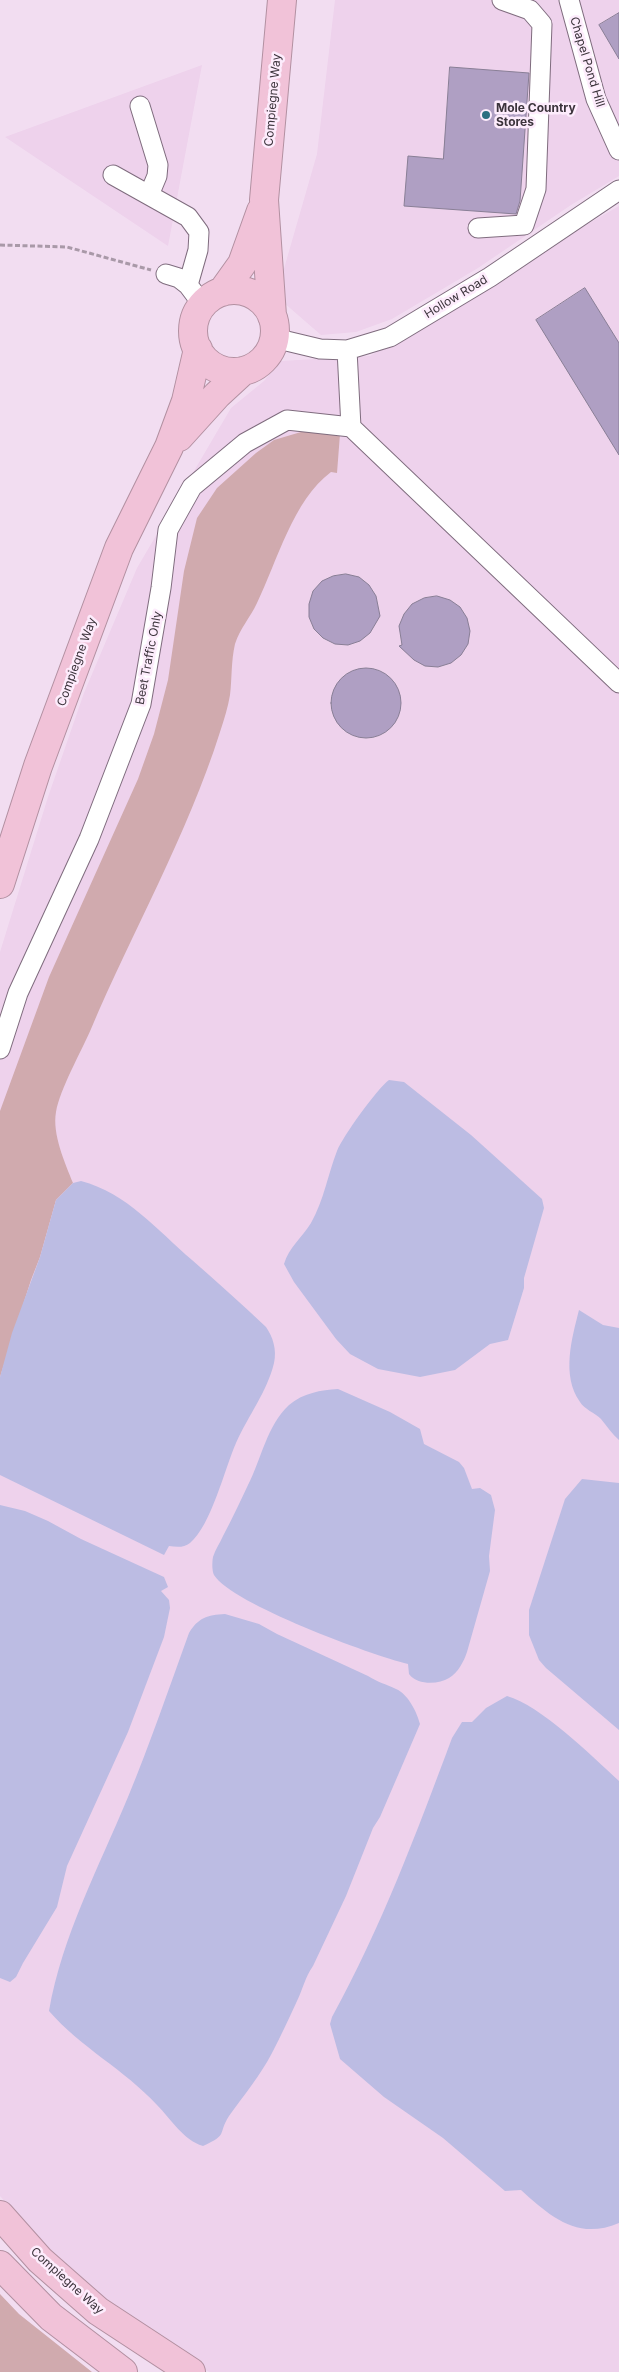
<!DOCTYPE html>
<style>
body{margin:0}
canvas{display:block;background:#f2ddf1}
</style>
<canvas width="619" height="2372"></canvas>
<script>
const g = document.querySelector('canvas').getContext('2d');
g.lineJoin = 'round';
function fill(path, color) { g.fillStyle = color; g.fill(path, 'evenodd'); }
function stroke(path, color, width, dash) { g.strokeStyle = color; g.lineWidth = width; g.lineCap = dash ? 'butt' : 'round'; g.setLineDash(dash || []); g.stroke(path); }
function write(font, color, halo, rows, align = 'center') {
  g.font = font + ' Inter,sans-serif'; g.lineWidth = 5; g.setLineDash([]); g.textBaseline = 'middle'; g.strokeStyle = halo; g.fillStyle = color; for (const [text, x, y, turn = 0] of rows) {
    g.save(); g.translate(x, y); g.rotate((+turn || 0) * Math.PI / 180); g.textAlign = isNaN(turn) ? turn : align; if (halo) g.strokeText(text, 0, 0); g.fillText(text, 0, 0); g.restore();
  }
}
fill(new Path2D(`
 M335 0H619V176L571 205 478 268 392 319 356 332 321 335 283 302 281 279 317 154Z
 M202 65 168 246 5 137Z
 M619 206V2372H209L81 2287 0 2196V952L48 797 84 693 137 568 231 408 264 381 280 361 370 356 408 332 501 282 586 225Z`), '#eed2ec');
fill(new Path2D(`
 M301 432H327L340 434 337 473 331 472C293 500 277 562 257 603 250 618 240 628 235 644 231 661 232 678 230 695 228 707 224 720 220 732 187 836 133 930 91 1029 81 1052 60 1089 56 1112 52 1134 65 1163 73 1183L56 1200 40 1257 31 1280 0 1377V1111L49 977 138 779 154 734 168 680 184 571 197 518 217 488 256 453 274 440Z
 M0 2294 19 2314 92 2372H0Z`), '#d0aaae');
fill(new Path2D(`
 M389 1080 404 1082 471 1135 542 1199 544 1208 524 1278V1288L508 1340 490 1344 455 1370 420 1377 378 1369 350 1354 336 1339 294 1282 284 1264C289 1247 302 1238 311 1223 324 1200 328 1174 337 1151 343 1136 377 1089 389 1080Z
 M81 1181C127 1193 158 1231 192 1260 217 1282 242 1304 266 1327 273 1337 277 1350 274 1363 267 1392 248 1416 236 1443 225 1468 211 1526 190 1543 184 1548 176 1547 169 1546L164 1555 0 1475V1377L12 1333 40 1257 56 1200 73 1183Z
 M579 1310 603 1325 619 1328V1440C612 1434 607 1426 601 1419 595 1413 584 1409 580 1402 561 1375 572 1338 579 1310Z
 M338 1389 390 1412 420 1429 424 1444 459 1462 464 1468 472 1489 480 1488 491 1495 495 1510 489 1556 490 1571 467 1652C464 1661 458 1673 449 1678 438 1685 417 1685 409 1674L408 1664C371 1655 232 1604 214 1575 212 1571 212 1562 213 1557 215 1550 220 1543 223 1536 232 1519 240 1502 248 1485 261 1460 267 1425 289 1405 303 1393 321 1390 338 1389Z
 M582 1479 619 1483V1730L546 1668 539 1660 529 1635V1610L565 1499Z
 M0 1505 25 1511 48 1521 81 1539 164 1577 168 1587 161 1591 169 1600 170 1608 164 1637 128 1732 67 1866 57 1907 23 1963 16 1977 10 1982 0 1978Z
 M225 1614 259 1624 277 1634 368 1676C377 1682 386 1684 396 1689 408 1694 417 1712 420 1724L380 1817 373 1828 346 1896 313 1966C305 1977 303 1989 297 2001 289 2018 281 2036 272 2053 260 2076 244 2095 229 2116 217 2135 229 2134 203 2146 183 2140 171 2119 157 2105 125 2070 80 2047 49 2011 62 1936 99 1867 128 1797 150 1744 169 1688 189 1633 198 1618 207 1615 225 1614Z
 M507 1696C540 1705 592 1756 619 1781V2223C577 2241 550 2216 521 2190L505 2191 443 2138 384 2097 340 2059 330 2024 332 2017C381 1928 417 1832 452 1738L462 1722H472L486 1708Z`), '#bcbce3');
const building = new Path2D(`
 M619 13V59L599 25Z
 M450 67 529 73 520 201 516 214 404 206 408 156 443 159Z
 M585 288 619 343V455L536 320Z
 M346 574 359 577 369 585 376 596 380 616 370 633 360 641 348 645 335 644 323 638 314 629 309 617V604L313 591 322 581 333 576Z
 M437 596 450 600 460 607 467 618 470 631 468 644 461 655 451 663 438 667 425 666 414 660 399 646 402 645 399 626 404 614 412 604 424 598Z
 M331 703a35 35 0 1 1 70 0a35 35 0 1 1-70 0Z`);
fill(building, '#af9fc3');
stroke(building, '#897f96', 1);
const minor = new Path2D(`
 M569 0 596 99 619 150
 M140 106 158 165 157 176 149 195
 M113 175 188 217 199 232 198 250 188 285 203 305
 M478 228 524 225 536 189 542 24 530 10 502 0
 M166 274 179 278 188 285
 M274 338 320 349 347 350 390 337 490 277 619 190
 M347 350 351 427 619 683
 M0 1049 18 993 89 839 141 704 161 588 168 530 192 487 245 443 287 420 351 427`);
const highway = new Path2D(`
 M193 331a41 41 0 1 1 82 0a41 41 0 1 1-82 0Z
 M222 292 242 264 261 211
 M272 316 264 200 282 0
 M179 437 217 395 243 371
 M0 884 38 766 119 548 169 447 186 401 198 349
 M0 2215 40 2260 98 2311 191 2372
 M0 2265 51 2317 123 2372`);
stroke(minor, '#7f6c7e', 21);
stroke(highway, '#b290a1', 30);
stroke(new Path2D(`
 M0 245 67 247 151 270`), '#a999a8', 3, [5, 2.5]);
stroke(minor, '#fff', 19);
stroke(highway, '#f1c2d8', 28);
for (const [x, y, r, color] of [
 [486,115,5,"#2c6f81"]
]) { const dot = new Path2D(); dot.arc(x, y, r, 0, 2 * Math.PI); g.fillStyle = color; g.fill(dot); stroke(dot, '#fdecfc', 2); }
write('12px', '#3c343c', '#fdecfc', [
 ["Chapel Pond Hill",587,62,73],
 ["Compiegne Way",273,100,-85],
 ["Hollow Road",456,297,-31],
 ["Beet Traffic Only",149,658,-79],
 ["Compiegne Way",77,662,-70],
 ["Compiegne Way",67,2281,42]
]);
write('bold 12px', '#3c343c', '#fdecfc', [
 ["Mole Country",496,108],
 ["Stores",496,122]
], 'left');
</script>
